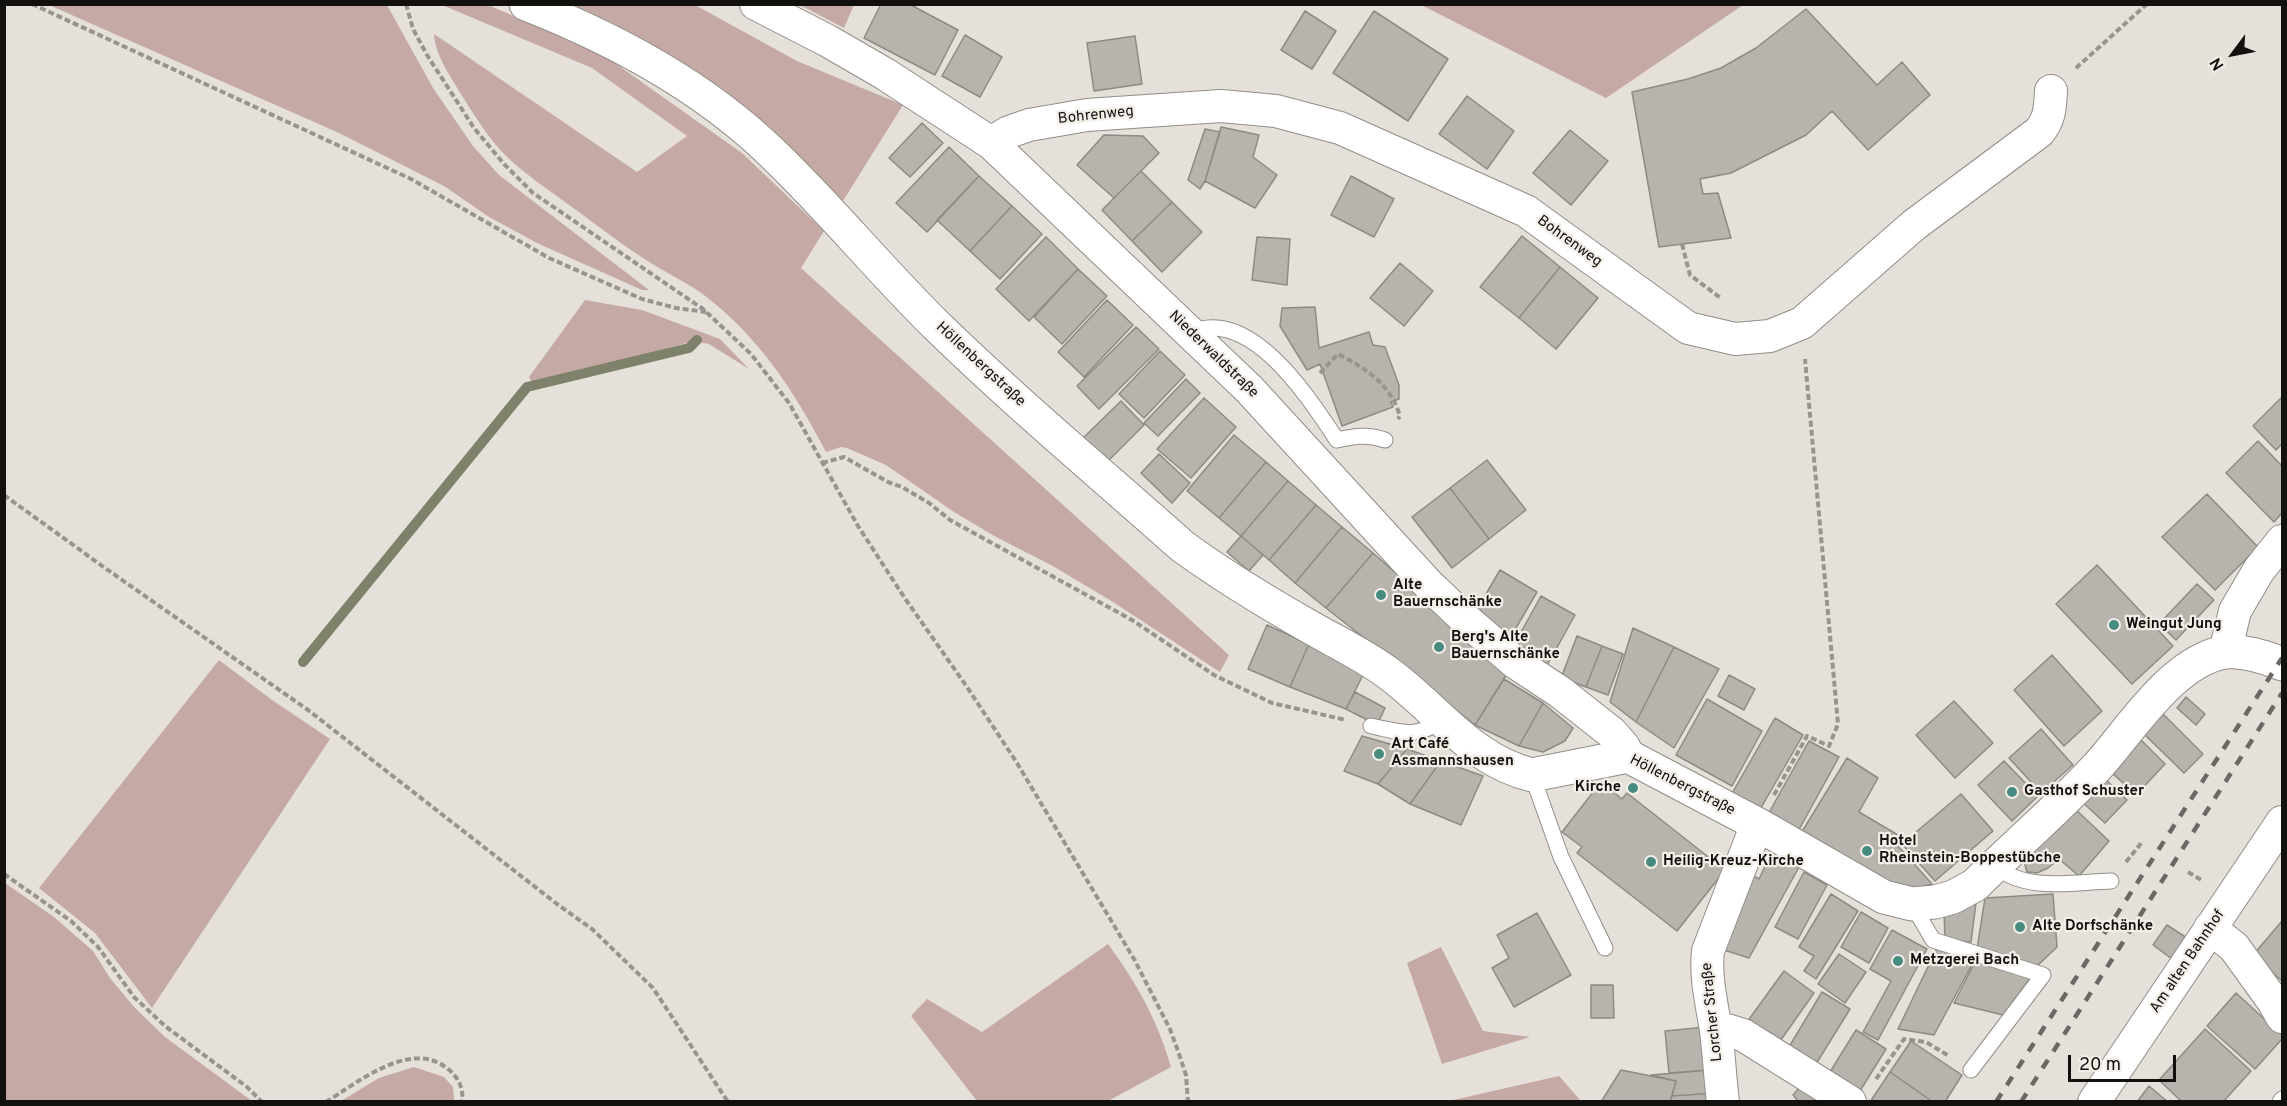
<!DOCTYPE html>
<meta charset="utf-8">
<style>
body{margin:0}
#map{position:relative;width:2287px;height:1106px;overflow:hidden;background:#e6e0da;font-family:Overpass,sans-serif}
canvas{display:block}
.frame{position:absolute;inset:0;border:6px solid #12110e;pointer-events:none}
.north{position:absolute;left:2203px;top:24px;width:60px;height:60px;-webkit-text-stroke:4px #f3eee7;paint-order:stroke;rotate:238deg;font-size:16px;font-weight:700;line-height:24px;text-align:center;color:#12110e}
.north::after{content:'';display:block;margin:auto;width:21px;height:27px;background:#12110e;clip-path:polygon(50% 0,100% 100%,50% 72%,0 100%)}
.scale{position:absolute;left:2068px;top:1055px;width:108px;height:27px;box-sizing:border-box;border:3px solid #12110e;border-top:0;padding-left:8px;font-size:18px;line-height:21px;white-space:nowrap;color:#12110e;-webkit-text-stroke:4px #f3eee7;paint-order:stroke}
</style>
<div id="map">
<canvas width="2287" height="1106"></canvas>
<div class="frame"></div>
<div class="north">N</div>
<div class="scale">20 m</div>
</div>
<script>
const g = document.querySelector('canvas').getContext('2d');
g.lineJoin = 'round';
function fill(path, color) { g.fillStyle = color; g.fill(path, 'evenodd'); }
function stroke(path, color, width, dash) { g.strokeStyle = color; g.lineWidth = width; g.lineCap = dash ? 'butt' : 'round'; g.setLineDash(dash || []); g.stroke(path); }
function write(font, color, halo, rows, align = 'center') {
  g.font = font + ' Overpass,sans-serif'; g.lineWidth = 4.5; g.setLineDash([]); g.textBaseline = 'middle'; g.strokeStyle = halo; g.fillStyle = color; for (const [text, x, y, turn = 0] of rows) {
    g.save(); g.translate(x, y); g.rotate((+turn || 0) * Math.PI / 180); g.textAlign = isNaN(turn) ? turn : align; if (halo) g.strokeText(text, 0, 0); g.fillText(text, 0, 0); g.restore();
  }
}
fill(new Path2D(`
 M49 5H387L433 88 473 146 499 175 649 290H642L537 243 489 217 444 186 339 133Z
 M442 5H488L602 54 742 153 824 231 801 268 1229 655 1220 672 1113 602 1051 565 996 537 954 512 886 465 847 448 841 447 826 452C794 391 760 338 704 295 686 282 665 272 646 260 621 244 597 225 572 207 549 190 524 174 504 154 486 135 473 113 459 91 449 74 435 54 434 34L637 172 687 136 592 68Z
 M566 5H695L797 61 903 105 841 204Z
 M800 5H854L844 28Z
 M1421 5 1743 4V5L1606 98Z
 M585 300 642 310 720 339 749 369 709 344 694 341 548 381 532 382 529 377Z
 M219 660 272 700 330 739 152 1008 95 933 39 888Z
 M5 883 54 917 93 951 110 978 135 1008 165 1037 252 1101H5Z
 M1108 944C1137 984 1157 1019 1171 1067L1108 1101H977L911 1016 927 999 982 1032Z
 M1441 947 1483 1031 1530 1037 1442 1064 1407 963Z
 M414 1067 444 1077 453 1087 454 1101H341L379 1078Z
 M1559 1076 1581 1101H1449Z`), '#c5a9a4');
stroke(new Path2D(`
 M303 662 527 387 689 348 697 340`), '#7e826a', 10);
const building = new Path2D(`
 M881 4H909L958 30 935 75 864 38Z
 M1806 9 1877 85 1902 62 1930 95 1868 150 1832 111 1806 135 1731 173 1700 179 1703 194 1718 193 1731 238 1659 247 1632 92 1688 79 1721 68 1756 48Z
 M1305 11 1336 31 1312 69 1281 50Z
 M1374 11 1448 59 1408 121 1333 73Z
 M965 35 1002 57 980 97 942 76Z
 M1135 36 1142 84 1094 91 1087 43Z
 M1467 96 1514 131 1487 169 1439 134Z
 M922 123 943 143 910 177 889 158Z
 M1221 127 1259 135 1253 157 1277 175 1255 208 1205 181Z
 M1205 129 1220 132 1205 181 1200 189 1188 180Z
 M1570 130 1608 161 1571 205 1533 173Z
 M1104 135 1143 136 1159 153 1114 198 1077 165Z
 M949 147 979 176 927 232 896 203Z
 M1141 171 1172 202 1132 241 1102 210Z
 M979 176 1012 206 970 251 937 220Z
 M1351 176 1394 199 1374 237 1331 215Z
 M1172 202 1202 232 1162 272 1132 241Z
 M1012 206 1042 234 1000 279 970 251Z
 M1522 236 1560 267 1519 318 1480 287Z
 M1046 237 1078 269 1029 321 996 289Z
 M1257 237 1290 239 1287 285 1252 280Z
 M1400 263 1433 291 1404 326 1370 298Z
 M1560 267 1598 298 1556 349 1519 318Z
 M1078 269 1107 296 1062 344 1034 317Z
 M1107 300 1133 325 1084 377 1058 352Z
 M1315 307 1319 348 1369 332 1373 345 1385 347 1399 385V399L1391 402 1393 407 1342 426 1320 364 1307 370 1280 326 1282 308Z
 M1136 327 1159 349 1099 409 1077 386Z
 M1160 351 1185 375 1144 418 1119 394Z
 M1186 379 1200 393 1158 436 1144 423Z
 M2282 397V444L2276 450 2253 426Z
 M1204 398 1236 427 1191 478 1157 449Z
 M1121 401 1144 425 1102 467 1079 442Z
 M1234 435 1266 462 1219 518 1187 491Z
 M2258 441 2282 466V513L2274 522 2226 473Z
 M1159 454 1190 483 1172 503 1141 473Z
 M1487 460 1526 510 1489 539 1450 488Z
 M1266 462 1288 481 1241 536 1219 518Z
 M1288 481 1316 505 1269 560 1241 536Z
 M1450 488 1489 539 1452 568 1412 517Z
 M2207 494 2258 547 2215 590 2162 537Z
 M1316 505 1342 527 1295 583 1269 560Z
 M1342 527 1373 553 1326 608 1295 583Z
 M1241 536 1263 555 1249 571 1227 552Z
 M1373 553 1508 672 1475 725 1326 608Z
 M2097 565 2173 646 2132 684 2056 604Z
 M1500 570 1537 592 1509 640 1472 618Z
 M2197 584 2214 600 2176 640 2159 624Z
 M1541 596 1575 615 1544 671 1510 652Z
 M1267 625 1309 644 1290 687 1248 669Z
 M1633 628 1674 647 1636 722 1610 702Z
 M1577 636 1602 646 1586 687 1561 678Z
 M1309 644 1366 669 1346 709 1290 687Z
 M1602 646 1623 654 1608 695 1586 687Z
 M1674 647 1719 669 1674 748 1636 722Z
 M2052 655 2102 711 2064 746 2014 690Z
 M1729 675 1755 689 1744 710 1718 696Z
 M1504 679 1543 703 1519 746 1475 725Z
 M1355 692 1385 708 1377 725 1346 709Z
 M2186 697 2205 714 2196 725 2177 708Z
 M1707 699 1762 731 1732 786 1676 755Z
 M1954 701 1993 743 1955 778 1916 735Z
 M1543 703 1573 728 1565 741 1543 752 1519 746Z
 M2163 714 2203 754 2184 773 2143 733Z
 M1775 718 1803 735 1758 813 1730 797Z
 M2041 729 2073 765 2041 793 2009 758Z
 M1362 736 1407 749 1378 784 1344 771Z
 M2139 738 2165 764 2136 795 2109 770Z
 M1809 741 1839 757 1796 835 1766 818Z
 M1407 749 1441 761 1410 804 1378 784Z
 M1847 758 1878 778 1859 812 1898 835V846L1932 884 1902 892 1800 835Z
 M1441 761 1483 776 1461 825 1410 804Z
 M2004 761 2038 796 2012 821 1978 785Z
 M2101 775 2127 800 2105 823 2079 799Z
 M1601 782 1622 799 1627 793 1725 870 1677 931 1577 853 1582 847 1562 832Z
 M1961 794 1993 831 1935 881 1902 844Z
 M2072 806 2109 841 2079 876 2059 859 2048 868 2037 873 2027 872 2023 858Z
 M1771 854 1799 867 1749 958 1721 949 1750 874 1759 879Z
 M1804 872 1827 885 1798 939 1775 927Z
 M1831 894 1858 911 1816 979 1804 971 1814 956 1799 947Z
 M2053 894 2057 947 2035 968 1977 949 1985 898Z
 M1976 903 1971 942 1945 940 1944 911Z
 M1861 912 1888 928 1869 963 1841 947Z
 M1537 913 1571 975 1514 1007 1492 968 1509 958 1497 935Z
 M2282 921V981L2253 955Z
 M2167 925 2187 938 2172 959 2153 945Z
 M1892 930 1927 949 1878 1040 1863 1032 1891 981 1870 969Z
 M1937 948 1975 959 1934 1035 1898 1029Z
 M1839 954 1866 972 1845 1003 1818 984Z
 M1976 960 2032 976 2003 1015 1954 1003Z
 M1784 971 1814 993 1778 1044 1747 1022Z
 M1591 985H1613L1614 1018H1591Z
 M1822 992 1850 1009 1816 1064 1789 1047Z
 M2236 993 2282 1035V1039L2255 1069 2207 1026Z
 M1706 1027 1710 1070 1669 1073 1665 1031Z
 M2205 1029 2251 1071 2223 1102H2182L2159 1080Z
 M1856 1030 1886 1049 1860 1091 1830 1072Z
 M1911 1041 1962 1075 1945 1102H1933L1890 1072Z
 M1621 1070 1676 1081 1670 1102H1601Z
 M1710 1070 1716 1093 1672 1096 1676 1081 1651 1075Z
 M1890 1072 1933 1102H1870Z
 M1806 1080 1844 1102H1799L1793 1095Z
 M2149 1086 2168 1102H2137Z
 M1716 1093V1102H1670L1672 1096Z`);
fill(building, '#b6b4ad');
stroke(building, '#8c8b84', 1.5);
const service = new Path2D(`
 M1190 333C1250 305 1309 398 1337 440 1355 436 1368 434 1385 440
 M1371 726C1402 732 1413 739 1442 721
 M1532 775 1561 857 1605 948
 M1995 865C2024 893 2075 882 2111 881
 M1912 904 1933 940 2043 975 1971 1070
 M2280 1102 2282 1099`);
const minor = new Path2D(`
 M756 4 828 41 885 74 991 143 1249 389 1428 584 1466 620 1516 663 1560 692 1612 733 1624 747 1628 756
 M991 143 1009 132 1029 125 1087 115 1221 106 1276 111 1340 128 1526 211 1688 328 1735 339 1770 336 1802 323 1914 225 2039 132C2050 119 2050 108 2051 91
 M2225 652 2235 611 2259 570 2282 541
 M2210 928 2234 947 2273 1001 2282 1017
 M1716 1031 1727 1030 1743 1035 1850 1102
 M1723 1102C1720 1078 1719 1054 1716 1031 1712 1004 1705 978 1708 951L1757 824
 M2094 1102 2282 822`);
const secondary = new Path2D(`
 M526 4C615 39 701 85 770 151 828 206 879 269 936 325 1015 402 1100 473 1182 546 1223 576 1266 602 1310 627 1336 642 1364 655 1388 673 1436 708 1472 761 1532 775L1628 756 1757 824 1884 897 1912 904 1935 902 1953 897 1975 885C2015 845 2059 808 2097 767 2130 731 2172 661 2225 652 2242 650 2266 657 2282 664`);
stroke(service, '#928d87', 17);
stroke(minor, '#928d87', 34);
stroke(secondary, '#928d87', 35);
stroke(new Path2D(`
 M32 4 411 179 549 258 642 299 676 308 706 312
 M406 4 413 29 427 55 474 128 504 164 533 193 703 309 751 354 789 403 858 526 904 597 967 687 1017 763 1134 959 1170 1029 1179 1054 1186 1075 1188 1102
 M2076 68 2147 4
 M1682 244 1690 275 1722 299
 M1320 373 1338 354C1367 369 1390 384 1400 416L1398 419
 M822 463 844 457 888 482 902 487 929 503 950 520 1132 620 1214 675 1272 703 1346 720
 M4 495 105 568 308 710 557 904 592 929 653 988 728 1102
 M1774 795 1807 736 1829 746 1838 724 1805 359
 M2126 862 2143 841
 M2188 872 2203 881
 M4 874 71 921 98 947 134 997 165 1026 247 1087 262 1102
 M1876 1079 1904 1039 1926 1042 1949 1056
 M326 1102C357 1083 411 1038 448 1069 458 1077 464 1088 462 1102`), '#999490', 4, [6, 3]);
stroke(service, '#fff', 15);
stroke(minor, '#fff', 32);
stroke(secondary, '#fff', 33);
stroke(new Path2D(`
 M1996 1102 2282 658
 M2021 1102 2282 693`), '#6c6965', 4.5, [10, 10]);
for (const [x, y, r, color] of [
 [1381,595,6,"#478b80"],
 [2114,625,6,"#478b80"],
 [1439,647,6,"#478b80"],
 [1379,754,6,"#478b80"],
 [1633,788,6,"#478b80"],
 [2012,792,6,"#478b80"],
 [1867,851,6,"#478b80"],
 [1651,862,6,"#478b80"],
 [2020,927,6,"#478b80"],
 [1898,961,6,"#478b80"]
]) { const dot = new Path2D(); dot.arc(x, y, r, 0, 2 * Math.PI); g.fillStyle = color; g.fill(dot); stroke(dot, '#f3eee7', 2); }
write('15px', '#12110e', '#f3eee7', [
 ["Bohrenweg",1096,116,-6],
 ["Bohrenweg",1569,242,36],
 ["Niederwaldstraße",1213,355,44],
 ["Höllenbergstraße",980,365,43],
 ["Höllenbergstraße",1682,786,27],
 ["Am alten Bahnhof",2188,962,-56],
 ["Lorcher Straße",1713,1012,-96]
]);
write('bold 15px', '#12110e', '#f3eee7', [
 ["Alte",1393,586],
 ["Bauernschänke",1393,603],
 ["Weingut Jung",2126,625],
 ["Berg's Alte",1451,638],
 ["Bauernschänke",1451,655],
 ["Art Café",1391,745],
 ["Assmannshausen",1391,762],
 ["Kirche",1621,788,"right"],
 ["Gasthof Schuster",2024,792],
 ["Hotel",1879,842],
 ["Rheinstein-Boppestübche",1879,859],
 ["Heilig-Kreuz-Kirche",1663,862],
 ["Alte Dorfschänke",2032,927],
 ["Metzgerei Bach",1910,961]
], 'left');
</script>
